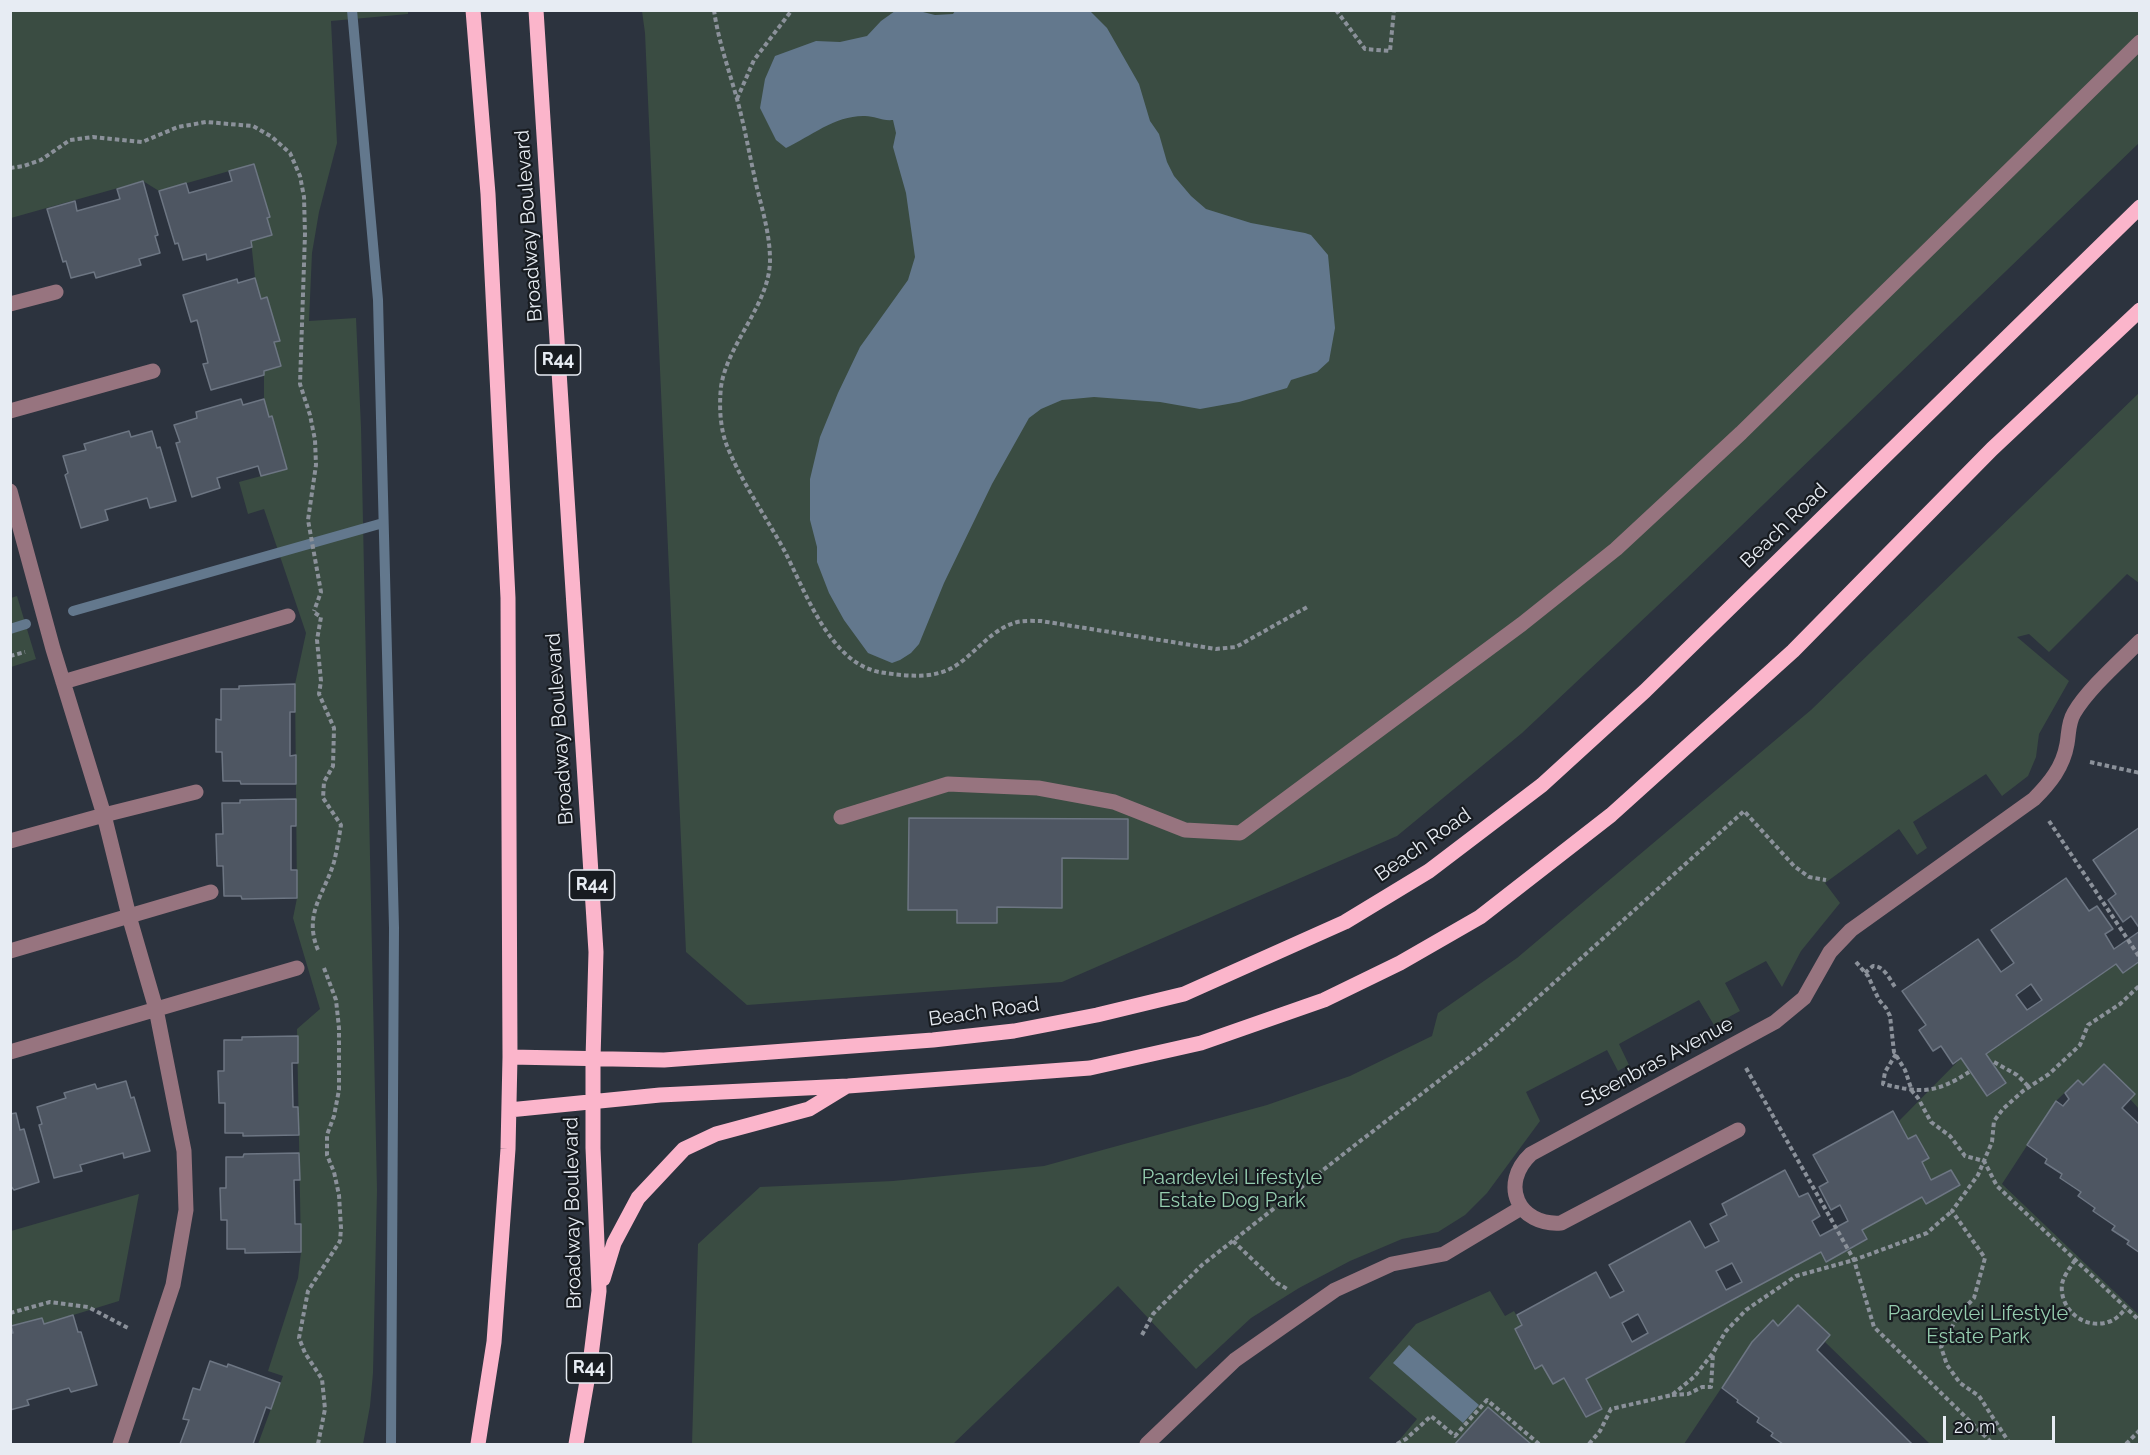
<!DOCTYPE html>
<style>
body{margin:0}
#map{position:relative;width:2150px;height:1455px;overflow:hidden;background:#2c333e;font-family:Raleway,sans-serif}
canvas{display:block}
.frame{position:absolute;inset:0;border:12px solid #e7ecf3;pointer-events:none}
.scale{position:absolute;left:1943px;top:1416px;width:112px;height:27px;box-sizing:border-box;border:3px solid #e7ecf3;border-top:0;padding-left:8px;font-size:18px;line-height:21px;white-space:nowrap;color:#e7ecf3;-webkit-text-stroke:4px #171b20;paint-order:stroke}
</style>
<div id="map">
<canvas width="2150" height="1455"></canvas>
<div class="frame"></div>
<div class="scale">20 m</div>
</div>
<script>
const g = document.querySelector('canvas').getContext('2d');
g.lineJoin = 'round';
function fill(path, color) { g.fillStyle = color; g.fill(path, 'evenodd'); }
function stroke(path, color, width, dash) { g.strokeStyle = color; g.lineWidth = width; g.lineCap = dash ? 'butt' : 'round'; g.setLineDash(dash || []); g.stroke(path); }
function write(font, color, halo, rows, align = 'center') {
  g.font = font + ' Raleway,sans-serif'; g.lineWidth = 4.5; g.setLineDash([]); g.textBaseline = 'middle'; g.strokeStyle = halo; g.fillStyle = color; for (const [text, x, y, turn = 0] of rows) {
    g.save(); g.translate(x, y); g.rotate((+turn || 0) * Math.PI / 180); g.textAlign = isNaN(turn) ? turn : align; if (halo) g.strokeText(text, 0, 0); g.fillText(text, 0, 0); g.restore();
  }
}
fill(new Path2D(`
 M10 11H408V14L331 21 337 143 319 212 312 253 309 321 356 318 361 427 377 1190 373 1373 370 1406 363 1444H258L283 1376 268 1371 298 1278 301 1252 297 1029 320 1009 293 918 297 898 295 684 306 633 264 509 248 514 239 482 287 469 272 416 269 417 264 399V371L281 366 274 342 280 341 267 298 261 299 255 278 251 241 272 235 267 218 270 216 254 164 159 191 143 181 11 218Z
 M642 11H2139V143L1686 579 1522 733 1397 836 1062 982 747 1005 686 952 645 33Z
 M2139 393V583L2127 574 2049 652 2029 634 2017 637 2069 681 2039 734 2036 757 2028 776 2002 796 1986 774 1913 822 1927 848 1917 855 1899 829 1825 883 1840 903 1801 951 1782 987 1766 961 1725 983 1740 1011 1714 1025 1699 1000 1619 1044 1629 1065 1618 1071 1607 1050 1526 1092 1540 1121 1487 1193 1465 1215 1438 1232 1402 1239 1350 1261 1299 1288 1251 1318 1196 1369 1118 1286 953 1444H692L698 1244 760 1187 893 1181 1044 1166 1267 1105 1350 1076 1432 1036 1438 1013 1517 958 1811 710Z
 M17 596 36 659 11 667V598Z
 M2139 961V1109L2130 1099 2135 1094 2104 1064 2083 1085 2078 1080 2056 1101 2002 1184 2139 1315V1444H1930L1825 1342 1830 1335 1798 1306 1778 1326 1772 1321 1752 1342 1684 1444H1396L1417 1419 1369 1378 1416 1324 1490 1291 1505 1316 1514 1311 1522 1325 1515 1330 1534 1369 1542 1365 1553 1384 1564 1378 1586 1417 1601 1408 1586 1379 1821 1252 1826 1262 1867 1240 1862 1230 1922 1197 1926 1204 1960 1186 1951 1170 1931 1180 1922 1162 1929 1157 1916 1135 1908 1139 1899 1121 1961 1058 1988 1096 2006 1083 1986 1054 2116 964 2123 973Z
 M139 1194 119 1301 44 1324 11 1326 13 1333H11V1231Z`), '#3a4c42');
fill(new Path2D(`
 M955 11H1090L1107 28 1139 84 1150 121 1159 134 1167 162 1174 176 1191 196 1206 209 1251 223 1305 233 1311 235 1328 255 1335 328 1329 361 1317 372 1291 380 1287 388 1239 402 1200 409 1160 402 1094 397 1062 400 1041 409 1029 418 992 484 944 583 919 644 911 653 900 660 892 663 868 653 844 620 829 593 817 562V547L810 520V479L820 437 838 393 860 347 908 280 915 257 906 193 893 147 896 133 893 120C881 121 875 116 865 116 836 115 811 136 786 148L776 140 760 108 765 79 775 56 816 41 840 42 867 36 881 21 895 11H919L935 15 953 14Z
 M1409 1345 1479 1405 1463 1423 1393 1363Z`), '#63788d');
stroke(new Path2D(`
 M352 10 378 300 394 928 391 1444
 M73 611 383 523
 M10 629 26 624`), '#63788d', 10);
const building = new Path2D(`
 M254 164 270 217 267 218 272 235 251 241 252 247 207 260 206 254 183 260 178 243 175 244 159 191 186 183 189 193 232 181 229 171Z
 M143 181 158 235 155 236 160 253 139 259 141 265 96 278 94 272 71 278 66 261 63 262 47 209 75 201 77 211 120 199 117 189Z
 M255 278 261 299 267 297 280 341 274 342 281 366 264 371V375L211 390 203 364 208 363 197 320 191 322 183 295 237 279 238 283Z
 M241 399 243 405 264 399 269 417 272 416 287 469 261 476 258 466 217 478 220 488 192 497 176 443 180 442 174 425 197 418 196 412Z
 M129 431 131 437 152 431 157 448 160 447 176 501 150 508 147 498 105 510 108 520 81 528 65 475 68 473 63 456 86 450 84 444Z
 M295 684V712H290V756L296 755V784H241L240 781H223L222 752H216V719L221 720V689H239V686Z
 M296 799V826H291V870H297V898L242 899 241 896H224L223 866H217L216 834H223L222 803H240V800Z
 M909 818 1128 819V859L1062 858V908L997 907V923H957V910H908Z
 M2140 827V929L2131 916 2123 922 2108 900 2116 894 2093 860Z
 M2066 878 2089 911 2097 906 2113 929 2105 934 2114 949 2140 931V961L2123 973 2116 964 1986 1054 2006 1083 1987 1096 1961 1058 1953 1064 1941 1046 1933 1051 1919 1030 1926 1025 1902 991 1978 939 2001 972 2014 963 1991 930ZM2031 984 2042 1000 2027 1010 2016 995Z
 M298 1036V1063H292L293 1107H298L299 1135 243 1136V1133H225V1103H219L218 1071H224V1040H242V1037Z
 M2104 1064 2135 1094 2122 1108 2140 1125V1253L2127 1244 2129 1241 2112 1230 2115 1226 2093 1211 2095 1208 2078 1196 2081 1192 2060 1178 2062 1174 2045 1163 2047 1159 2027 1145 2056 1101 2063 1106 2069 1099 2065 1093 2078 1080 2083 1085Z
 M126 1081 131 1098 134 1097 150 1151 124 1158 123 1153 80 1165 82 1171 54 1178 39 1125 42 1124 37 1107 66 1098 64 1093 95 1084 97 1089Z
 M1893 1111 1908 1139 1916 1135 1929 1158 1922 1162 1931 1180 1951 1170 1960 1185 1926 1204 1922 1197 1862 1230 1867 1239 1826 1262 1821 1252 1586 1379 1602 1409 1586 1417 1564 1378 1553 1384 1542 1365 1535 1369 1515 1329 1522 1325 1517 1315 1596 1272 1610 1298 1624 1291 1609 1265 1690 1221 1705 1248 1719 1241 1710 1224 1727 1215 1722 1204 1785 1170 1799 1197 1808 1193 1820 1216 1812 1221 1820 1236 1848 1221 1840 1205 1831 1210 1819 1187 1828 1182 1813 1155ZM1732 1263 1742 1282 1726 1290 1716 1271ZM1638 1314 1648 1333 1632 1342 1622 1323Z
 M16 1113 20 1130 24 1129 39 1182 14 1190 10 1185V1114Z
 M299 1153 300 1180H294L295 1224H301V1252L245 1253V1249H227V1220H221L220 1188H226V1157H243L244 1154Z
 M1798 1305 1830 1335 1817 1350 1912 1444H1783L1771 1436 1773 1433 1757 1422 1759 1418 1737 1402 1738 1400 1722 1388 1752 1342 1773 1320 1778 1326Z
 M73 1315 78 1332H81L97 1385 71 1392 69 1388 27 1400 29 1405 10 1410V1333H13L11 1326 42 1318 44 1324Z
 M210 1361 227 1367 228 1364 280 1383 271 1409 266 1407 253 1444H180L189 1420 183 1419 193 1388 200 1390Z
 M1488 1407 1531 1444H1455Z`);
fill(building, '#4e5662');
stroke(building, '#6d7683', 1.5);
stroke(new Path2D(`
 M714 10C718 40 729 70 737 99 745 128 750 158 757 188 763 212 770 236 770 260 770 304 727 344 721 387 719 406 720 428 727 446 742 483 765 515 784 550 805 590 829 662 879 672 897 675 921 678 939 673 968 666 985 632 1014 623 1022 620 1033 621 1041 621L1216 649 1236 647 1309 606
 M1336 10 1365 49 1390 51 1394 10
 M737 99 754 60 792 10
 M10 168 24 166 41 160 70 140 93 137 142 142 178 127 206 122 253 126 272 137 290 153 300 176 304 197 305 234 300 384 310 415 315 440 316 465 308 520 321 592 314 611
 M315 613 321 617 317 640 321 681 319 694 334 728 333 766 324 782 323 798 341 825C339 837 337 850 334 862 324 895 303 914 318 950
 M10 656 25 652
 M2090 762 2140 773
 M2049 821 2140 958
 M1856 962 1868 976 1879 1000 1886 1008 1890 1016 1894 1052 1905 1070 1912 1091 1918 1098 1931 1122 1950 1136 1965 1156 1984 1161 1997 1186 2140 1321
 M1865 973 1873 966C1884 966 1889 978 1895 987
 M1896 1054 1885 1072 1883 1084C1921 1093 1935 1094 1969 1072
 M1994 1062 2017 1075 2029 1087
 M1746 1068 1854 1260 1874 1327 1993 1444
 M1233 1241 1277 1283 1289 1290
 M2075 1260C2070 1268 2064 1275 2062 1284 2059 1309 2084 1330 2108 1322 2116 1320 2120 1314 2126 1309
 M10 1313 50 1302 88 1307 130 1329
 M1142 1335 1153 1314 1202 1265 1355 1145 1484 1046 1744 811 1794 866 1809 877 1826 880
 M1672 1395 1688 1394 1702 1387H1711L1713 1354
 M318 1444 325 1409 322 1379 305 1353 299 1338 308 1291 340 1241 341 1228 339 1195 334 1172 327 1155V1135L334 1116 339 1090V1028L336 1000 324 968
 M1397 1444 1406 1439 1431 1416 1455 1436 1487 1400 1539 1444
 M1589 1444 1600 1431 1611 1409 1672 1395 1694 1377 1713 1353 1726 1331 1746 1310 1796 1276 1854 1260 1927 1233 1952 1211
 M2010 1444 1979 1396 1960 1383 1947 1365 1941 1347 1959 1314 1974 1298 1985 1258 1952 1211 1978 1175 1992 1142 1994 1121 2003 1109 2023 1091 2049 1074 2080 1045 2088 1025 2120 1004 2140 985
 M2126 1444 2140 1430`), '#8b919a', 4, [4.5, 3]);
stroke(new Path2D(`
 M10 304 56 292
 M10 411 153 371
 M10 491 53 649 104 815 129 916 156 1009 184 1151 186 1210 173 1285 120 1444
 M63 682 288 616
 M841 817 948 784 1038 788 1114 802 1185 830 1240 833 1522 624 1616 549 1741 433 2140 42
 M10 841 104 815 196 792
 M10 951 211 892
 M10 1052 297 968
 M1738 1130 1561 1223C1518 1226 1499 1184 1531 1154L1775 1022 1804 998 1830 952 1851 930 2034 799C2050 783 2063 767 2067 744 2069 733 2068 723 2074 713 2088 689 2120 661 2140 641
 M1147 1444 1235 1360 1335 1290 1392 1264 1444 1254 1521 1208`), '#97747f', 15);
stroke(new Path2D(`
 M473 10 488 194 508 598 510 1057 508 1149 494 1342 478 1444
 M536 10 596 952 593 1059V1148L599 1291 590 1364 576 1444
 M510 1057 664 1060 933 1040 1014 1031 1097 1015 1184 994 1345 922 1429 871 1542 785 1645 691 2140 207
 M509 1110 660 1095 848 1086 1090 1068 1201 1043 1324 1000 1400 963 1480 917 1611 815 1793 651 1992 449 2140 310
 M603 1279 614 1243 638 1198 684 1149 716 1134 809 1109 845 1087`), '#fbb5cb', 15);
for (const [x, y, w] of [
 [558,360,45],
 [592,885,45],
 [589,1368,45]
]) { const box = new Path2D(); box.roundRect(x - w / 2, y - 15, w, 30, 4.5); g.fillStyle = '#171b20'; g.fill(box); stroke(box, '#e7ecf3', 1.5); }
write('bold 18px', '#e7ecf3', null, [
 ["R44",558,360],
 ["R44",592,885],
 ["R44",589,1368]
]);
write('20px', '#e7ecf3', '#171b20', [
 ["Broadway Boulevard",529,226,-94],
 ["Beach Road",1784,526,-44],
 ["Broadway Boulevard",560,729,-94],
 ["Beach Road",1423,845,-35],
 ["Beach Road",984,1012,-8],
 ["Steenbras Avenue",1657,1062,-28],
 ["Broadway Boulevard",573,1213,-91]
]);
write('20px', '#95cdaf', '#171b20', [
 ["Paardevlei Lifestyle",1232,1178],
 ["Estate Dog Park",1232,1201],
 ["Paardevlei Lifestyle",1978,1314],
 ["Estate Park",1978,1337]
]);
</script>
